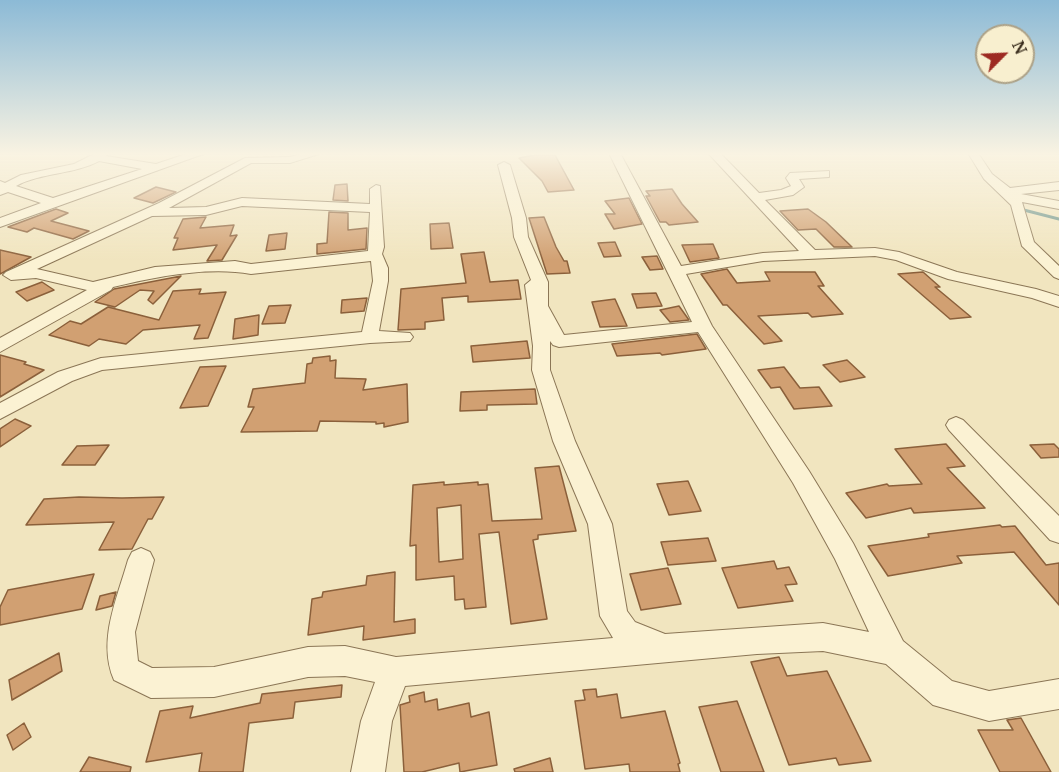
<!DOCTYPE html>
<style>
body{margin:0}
#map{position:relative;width:1059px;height:772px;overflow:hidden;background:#f1e5bf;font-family:"Noto Serif",serif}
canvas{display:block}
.north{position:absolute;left:975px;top:24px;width:60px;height:60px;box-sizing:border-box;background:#f8efcf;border:2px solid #aca187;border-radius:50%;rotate:66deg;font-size:16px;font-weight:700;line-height:24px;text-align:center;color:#392c1c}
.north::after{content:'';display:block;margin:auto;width:21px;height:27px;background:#9d2a22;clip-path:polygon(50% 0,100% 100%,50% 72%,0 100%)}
</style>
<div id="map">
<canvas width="1059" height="772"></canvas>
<div class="north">N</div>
</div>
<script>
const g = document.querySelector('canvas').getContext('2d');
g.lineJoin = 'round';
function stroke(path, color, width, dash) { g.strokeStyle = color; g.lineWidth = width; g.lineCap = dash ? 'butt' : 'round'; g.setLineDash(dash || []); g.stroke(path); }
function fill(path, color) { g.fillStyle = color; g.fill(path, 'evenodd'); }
stroke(new Path2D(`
 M1020 209 1059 219`), '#699189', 3);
const building = new Path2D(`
 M535 155H555L574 190 548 192 542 181 519 158Z
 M347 184 348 201 333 200 335 185Z
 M156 187 176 192 153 203 134 198Z
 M672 189 682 204 698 222 669 225 666 222H660L646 196H650L646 191Z
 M629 198 642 224 614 229 605 214H615L605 201Z
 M56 209 68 213 51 221 89 231 73 239 34 228 27 232 8 227Z
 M808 209 826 222 852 247H834L816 229 798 230 780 211Z
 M329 212 348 213V230L367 228 366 249 317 254V244L327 243Z
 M206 217 200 228 234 225 230 236 237 235 222 260 207 261 217 245 173 250 178 238H174L183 219Z
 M544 217 556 247 564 261H567L570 273 547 274 529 218Z
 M449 223 453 248 431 249 430 224Z
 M287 233 285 249 266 251 269 235Z
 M615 242 621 256 604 257 598 243Z
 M713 244 719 258 690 262 682 245Z
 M0 250 31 257 0 274Z
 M484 252 490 282 518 280 521 299 468 302V296L442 298 444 320 425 322V329L398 330 401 289 466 283 461 254Z
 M657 256 663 269 650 270 642 257Z
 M727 269 737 283 770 281 765 272H815L824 286H818L843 314 812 317 808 313 758 316 782 341 764 344 727 305H723L701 274Z
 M923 272 940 287H935L971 317 950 319 898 274Z
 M181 276 153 304 148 300 154 291 140 290 115 307 95 302 114 289Z
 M42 282 54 290 27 301 16 292Z
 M201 289 199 294 226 292 208 338 194 339 200 325 143 330 126 344 99 339 89 346 49 335 70 321 81 324 108 307 159 320 173 291Z
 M656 293 662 306 637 308 632 294Z
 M367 298 364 311 341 313 342 300Z
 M615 299 627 326 600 327 592 302Z
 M291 305 285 323 262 324 269 306Z
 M679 306 689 320 670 322 660 310Z
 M259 315 258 335 233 339 235 319Z
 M697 334 706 349 662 355 660 353 617 356 612 344Z
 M527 341 530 358 473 362 471 346Z
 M0 355 26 362 24 364 44 370 0 397Z
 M330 356V361L336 360 335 378 366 379 363 390 407 384 408 422 384 427V423L376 424V422L320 421 317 431 241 432 254 407H248L253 389 305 383 307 364 312 363 313 358Z
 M847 360 865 377 840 382 823 365Z
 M226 366 208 406 180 408 200 367Z
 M784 367 800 388 819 387 832 406 794 409 780 387 771 388 758 370Z
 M535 389 537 404 487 405V410L460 411 461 392Z
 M15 419 31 426 0 447V429Z
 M946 444 965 466 947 468 985 508 914 513 911 508 866 518 846 493 887 484 889 486 922 484 895 449Z
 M1054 444 1059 449V457L1041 458 1030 445Z
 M109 445 95 465H62L77 446Z
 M559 466 576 531 538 535V539L533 540 547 619 511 624 499 532 479 534 486 607 465 609 464 599 455 600 454 576 416 580V545L410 546 413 485 444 482V485L478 482V485L488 484 492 521 542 519 535 468ZM461 505 463 559 439 562 437 508Z
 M688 481 701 511 669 515 657 484Z
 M79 497 122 498 164 497 152 519H148L132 549 99 550 114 522 26 525 44 499Z
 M1000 525 1002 527 1015 526 1046 565 1059 563V605L1014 552 957 556 962 563 888 576 868 546 929 537 928 534Z
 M708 538 716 561 668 565 661 542Z
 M774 561 777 569 789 567 797 584 785 585 793 601 738 608 722 568Z
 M668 568 681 604 641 610 630 574Z
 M395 572 394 622 415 619V633L363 640 364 626 308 635 312 599 322 597 323 592 366 585 367 576Z
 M94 574 82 609 0 625V607L8 590Z
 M116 592 112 606 96 610 100 596Z
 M59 653 62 671 12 700 9 680Z
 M779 657 787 676 827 671 871 761 839 765 836 758 789 765 751 662Z
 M342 685 341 697 295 702 293 718 249 723 243 772H199L202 753 146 762 160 711 193 706 190 718 260 703 262 694Z
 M596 689 597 697 617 694 621 718 665 711 680 763 678 764 680 772H630L629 764 585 769 575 701 585 700 583 690Z
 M424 692 425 702 437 699 438 710 469 703 471 717 489 712 497 765 460 772 459 763 422 772H404L400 705 410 702 409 696Z
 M737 701 764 772H721L699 707Z
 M1021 718 1051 772H1000L978 730H1013L1007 720Z
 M24 723 31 737 13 750 7 735Z
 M89 757 131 767 130 772H80Z
 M550 758 553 772H515L514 769Z`);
fill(building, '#d1a072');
stroke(building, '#8b603b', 1.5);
const minor = new Path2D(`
 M96 153H108L106 156 156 164 189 153H206L0 227V218L41 203 8 192 0 195V181L5 183 21 175 74 164ZM99 161 142 169 53 198 16 186C42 172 73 175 99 161Z
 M304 153H322L290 163H251L169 208 206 207 242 198 370 204V189L376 185 380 186 384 247 382 254 388 268V281L379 331 410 333 413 337 410 341 370 343 102 370 72 381 0 419V403L58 372 101 358 362 332 373 281 371 261 251 274C208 266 155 277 113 287L111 290 0 352V338L87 290 36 278 11 280 3 275 6 272 159 203 245 158 290 157ZM242 206 370 212 368 251 251 264 235 261 155 267 93 282 37 269 152 216 206 215Z
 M609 153H620L681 266 763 253 799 251 708 153H720L759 193 781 190 791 186 786 178 790 173 829 171V177L799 179 804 187 793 195 765 200 815 250 875 248 899 252 957 272 1036 289 1059 296V307L1032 298 948 279 896 260 875 256 763 261 686 274 712 326 809 471 853 543 903 641 952 681 989 691 1059 679V709L989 721 933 705 886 664 823 651 757 654 405 686 392 721 385 772H351L361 721 375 682 345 676 308 677 214 697 151 698 114 680C97 641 117 599 128 560L132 552 141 548 150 552 154 560 135 632 138 661 152 668 214 667 308 647 345 646 396 657 613 638 600 616 588 524 553 441 532 370 533 346 525 285 531 280 514 237 512 218 498 165 504 162 510 165 526 218 528 237 548 282V306L564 335 692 322ZM698 332 793 483 835 559 869 632 823 623 665 634 635 622 627 611 612 524 575 441 550 370V341L553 345 559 347Z
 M968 153H978L992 174 1010 188 1059 182V190L1021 194 1059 201V209L1022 202 1034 242 1059 266V279L1054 277 1022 246 1011 205 984 179Z
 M956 417 963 420 1059 516V543L1050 540 949 430 946 425 949 420Z`);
stroke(minor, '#8b7656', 2);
fill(minor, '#fbf2d3');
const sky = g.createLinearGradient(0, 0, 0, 261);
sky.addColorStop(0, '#8cbad6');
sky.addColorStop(0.59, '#f9f3e2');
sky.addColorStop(1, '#f9f3e200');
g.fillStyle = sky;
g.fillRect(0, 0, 1059, 261);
</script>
